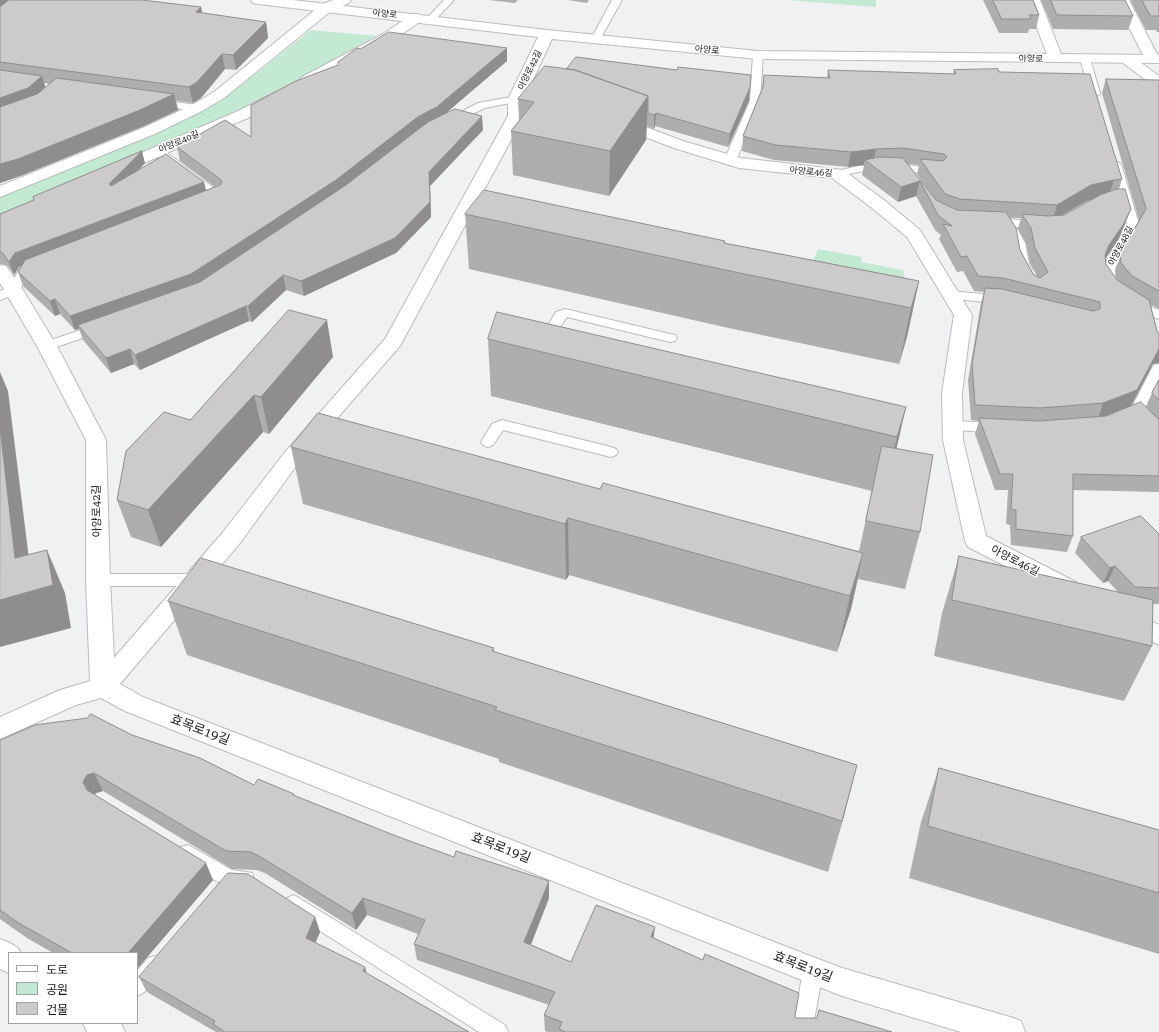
<!DOCTYPE html>
<meta charset="utf-8">
<style>
body{margin:0}
#map{position:relative;width:1159px;height:1032px;overflow:hidden;background:#eff1f2;font-family:"Roboto Serif","Noto Sans KR",serif}
canvas{display:block}
.legend{position:absolute;left:8px;top:952px;width:130px;height:72px;box-sizing:border-box;background:#fff;border:1px solid #a3a3a3;margin:0;padding:5px 7px;list-style:none;font-size:12px;color:#19191a}
.legend li{display:flex;align-items:center;gap:8px;height:20px}
.legend b{width:20px;border:1px solid #a3a3a3}
</style>
<div id="map">
<canvas width="1159" height="1032"></canvas>
<ul class="legend">
<li><b style="height:5px;background:#fff"></b>도로</li>
<li><b style="height:11px;background:#c2e9d1"></b>공원</li>
<li><b style="height:11px;background:#cccaca"></b>건물</li>
</ul>
</div>
<script>
const g = document.querySelector('canvas').getContext('2d');
g.lineJoin = 'round';
function fill(path, color) { g.fillStyle = color; g.fill(path, 'evenodd'); }
function stroke(path, color, width, dash) { g.strokeStyle = color; g.lineWidth = width; g.lineCap = dash ? 'butt' : 'round'; g.setLineDash(dash || []); g.stroke(path); }
function write(font, color, halo, rows, align = 'center') {
  g.font = font + ' "Roboto Serif","Noto Sans KR",serif'; g.lineWidth = 3; g.setLineDash([]); g.textBaseline = 'middle'; g.strokeStyle = halo; g.fillStyle = color; for (const [text, x, y, turn = 0] of rows) {
    g.save(); g.translate(x, y); g.rotate((+turn || 0) * Math.PI / 180); g.textAlign = isNaN(turn) ? turn : align; if (halo) g.strokeText(text, 0, 0); g.fillText(text, 0, 0); g.restore();
  }
}
fill(new Path2D(`
 M788 0H876V7Z
 M311 30 376 36 239 113 0 215V195L222 100Z
 M818 249 862 257 861 262 903 270 911 314 797 301Z`), '#c2e9d1');
const lane = new Path2D(`
 M444 0H454L434 21H428L426 19 428 17Z
 M612 0H622L599 41H593L591 39Z
 M758 52 763 55 760 101 736 161 734 163H726L724 161 750 101 753 55Z
 M1085 56 1090 59 1100 93 1099 95 1095 96 1090 93 1080 59Z
 M516 96 520 97 521 99 520 101 485 108 453 123 449 124 444 121 478 103Z
 M158 100 197 105 202 108 197 111 154 105 153 103 154 101Z
 M158 148 162 149 222 194 224 196C220 201 211 203 205 201L203 199 209 195 154 153 152 151Z
 M1115 161 1121 164 1139 224 1116 267 1115 275 1119 287 1113 291 1107 287 1102 271 1127 224 1109 164Z
 M892 163 936 169 942 172 936 175 892 169 858 172 837 177 831 174 833 172 858 166Z
 M992 218 1044 222 1046 225 1044 228 1016 227 1025 243 1029 264 1032 269 1030 272H1022L1017 264 1013 243 1004 226H992L986 222Z
 M36 263 42 267 40 270 29 273 18 293 0 300V291L9 288 20 268Z
 M952 291 1002 296 1008 300 1002 304 948 298 946 295Z
 M1134 301 1159 310V319L1130 308 1128 305Z
 M565 309 670 334 675 335 677 338 675 341 670 342 567 317 558 330H548L547 327 556 312Z
 M99 324 104 325 105 328 104 331 47 350 42 349 40 346 42 343Z
 M1159 364V381L1142 413 1126 420 1121 418 1119 415 1121 412 1132 407 1152 368 1154 365Z
 M502 420 611 447 616 449 618 452 616 455 611 457 503 430 493 445 488 447 483 445 481 442 492 424Z
 M951 421 996 423 1001 425 1003 428 1001 431 996 433 946 429 944 426 946 423Z
 M98 574H194L200 576 202 580 200 584 194 586H98L92 584 90 580 92 576Z
 M188 845 232 870 252 873 254 879 252 885C227 895 202 871 181 859L179 853 181 847Z
 M294 895 505 1025 508 1032H479L287 910 284 904 287 898Z
 M155 956 162 958 165 965C160 977 149 991 137 996V971L148 958Z
 M813 961 820 964 823 971 812 1032H792L803 971 806 964Z`);
const street = new Path2D(`
 M333 0H351L349 3 331 11 224 98 202 111 157 133 0 197V186L145 127 192 105 214 92 321 5Z
 M1026 0H1040L1063 59 1061 62H1051L1049 59Z
 M1115 0H1129L1159 58 1157 62H1147L1145 59Z
 M416 14 421 15 423 18 421 21 393 40 312 83H302L299 80 302 77 383 34 411 15Z
 M1128 56 1133 57 1159 76V88L1154 86 1123 63 1121 60 1123 57Z
 M278 91 283 93 286 96 283 99 250 117 123 172 117 174 111 172 109 169 111 166 238 111Z
 M516 94 548 100 551 103 548 106 543 108 524 105V116L400 346 299 462 240 543 120 684 143 697 813 957 842 968 1010 1017 1021 1021 1025 1032H961L842 996 125 711 101 698 76 705 0 739V717L60 690 90 681 86 580V440L37 346 0 283V265L6 266 23 290 57 346 106 440 110 580 114 658 224 531 285 452 385 339 508 116V99L511 96Z
 M619 117 686 142 741 158 843 170 884 200 920 230 972 315 962 393 963 440 986 536 1076 582 1080 588 1076 594 1068 597 1060 594 968 547 965 541 943 440 942 393 954 315 907 237 872 208 832 178 739 168 674 148 613 125 611 122 613 119Z
 M1126 609 1159 625V645L1118 624 1114 618 1118 612Z
 M0 939C8 942 17 945 21 953H9V973L0 969Z
 M83 1023H121L125 1032H87Z`);
const secondary = new Path2D(`
 M251 0H293L547 30 758 51 1159 55V63L758 59 552 39 524 99 521 102H511L508 99 538 37 258 4 253 3Z`);
stroke(lane, '#bbbcbd', 2);
stroke(street, '#bbbcbd', 2);
stroke(secondary, '#bbbcbd', 2);
fill(lane, '#fff');
fill(street, '#fff');
fill(secondary, '#fff');
fill(new Path2D(`
 M0 0 201 7 202 13 266 22 268 38 236 70 225 69 201 98 193 103 176 101 178 110 144 126 23 175 0 183ZM44 83 49 84H50L45 88Z
 M489 0H518L515 3Z
 M568 0H589L587 3Z
 M983 0H1033L1039 15 1036 29H1029L1028 33H999Z
 M1041 0H1125L1133 16 1128 30 1053 29Z
 M1130 0H1159V32H1157L1156 30H1146Z
 M360 49 507 61 445 114 483 130 430 186 431 217 396 253 304 296 286 290 252 322 249 321 140 370 134 364 111 373 83 340 79 329 75 330 60 314 55 316 23 286 18 272 22 266 19 267 14 275 7 265 0 264V214L145 163 140 169 204 182 206 190 215 187 180 161 177 147 251 137 338 65Z
 M828 70 953 74 954 70 999 72 1122 179 1119 189 1125 224 1118 240 1106 258V264L1117 280 1118 281 1116 278 1115 270 1124 247 1139 220 1102 93 1106 79 1159 80V309L1151 305 1157 331 1159 334V363L1153 364 1131 406 1104 416 1146 408 1152 393 1159 380V492L1073 490V536L1067 552 1011 545 1010 525 1006 524 1008 490H995L975 434 979 421 971 420 968 380 981 303 984 292 974 291 963 271 957 272 939 239 941 235 935 230 916 196 898 202 862 175 864 165 848 167 774 160 742 151 743 136 762 89 764 75 827 78ZM908 164 919 165 917 174 936 201ZM1093 199 1064 215 1061 216 1087 201ZM1009 218H1021L1018 229 1026 243 1030 263 1037 276 1033 274 1020 250Z
 M518 99 749 101 728 147 655 126 654 129 647 126 646 140 609 196 513 175 511 131 519 121Z
 M465 214 725 241V243L919 281 907 337 899 364 724 327 469 269Z
 M488 339 906 407 896 448 920 532 905 589 858 579 851 609 837 652 569 575 566 580 303 504 291 447 600 489 859 551 872 491 491 396Z
 M333 357 269 434 263 432 161 547 131 537 117 500 190 420Z
 M1159 534V604H1153L1152 646 1124 701 934 656 942 613 959 556 1118 592 1108 581 1103 583 1075 553 1081 537Z
 M168 601 494 648V652L857 765 828 872 499 762V759L187 655Z
 M132 735 254 785 295 796 549 898 531 945 571 962 654 938 795 1016 796 1018 892 1032H548L545 1031 544 1015 549 1005 417 960 414 944 418 934 367 915 356 930 265 873 257 870 232 869 103 791 96 793 94 794 213 880 137 969V953H53L27 938 0 919V740Z
 M939 768 1159 830V954L909 878 921 822Z
 M315 917 320 932 315 943 367 974 469 1032H216L147 992 139 977Z`), '#afaeae');
fill(new Path2D(`
 M0 0H17L0 13Z
 M201 7 204 23 196 12Z
 M266 22 268 38 236 70 233 55Z
 M507 48V61L440 118 338 194 194 289 78 325 79 329 75 330 70 316 438 106Z
 M222 54 225 69 201 98 193 103 189 87Z
 M42 76 47 92 0 115V98Z
 M750 87 749 101 728 147 730 134Z
 M174 94 178 110 144 126 23 175 0 183V164Z
 M648 96 646 140 609 196 610 151Z
 M656 113 655 126 654 129V115Z
 M482 116 483 130 430 186 431 217 396 253 304 296 301 281 429 172Z
 M876 149 873 164 865 160 864 165 848 167 851 152Z
 M142 151 145 163 113 197 109 184Z
 M1114 180 1109 195 1087 201 1053 220 1057 205 1091 185Z
 M920 181 916 196 898 202 901 187Z
 M204 182 207 195 19 267 14 275 9 262 15 253Z
 M1131 209 1125 224 1118 240 1104 261 1109 245Z
 M283 275 286 290 252 322 248 306Z
 M919 281 907 337 899 364 911 308Z
 M55 299 60 314 55 316 50 301Z
 M246 306 249 321 140 370 135 355Z
 M327 320 333 357 269 434 261 397Z
 M130 349 134 364 111 373 106 358Z
 M1159 349V363L1153 364 1131 406 1098 419 1103 403Z
 M0 372 8 391 33 591 47 550 65 593 71 628 0 647V600L15 558 0 428Z
 M254 395 263 432 161 547 148 510Z
 M906 407 893 464 884 494 897 437Z
 M568 518 569 575 566 580 565 524Z
 M863 553 851 609 837 652 850 596Z
 M1115 566 1108 581 1103 583 1110 568Z
 M857 765 844 816 828 872Z
 M94 773 103 791 96 793 92 799 83 782 87 775Z
 M206 863 213 880 137 969V953H128Z
 M549 881V898L525 959 524 942Z
 M363 898 367 915 356 930 352 913Z
 M315 917 320 932 311 953 306 938Z
 M655 927 653 943 651 937Z
 M365 967 369 982 363 971Z`), '#8f8d8d');
const building = new Path2D(`
 M9 0H142L201 7 196 12 266 22 233 55 222 54 197 82 189 87 0 62V7Z
 M993 0H1033L1039 15H1029L1031 19H1002Z
 M1051 0H1125L1133 16 1057 15Z
 M1142 0H1159V16H1151Z
 M389 32 507 48 438 106H439L419 116 336 180 191 274 70 316 55 299 50 301 18 272 25 260 220 185 222 182 220 179 177 147 225 120 251 137V105L296 81 338 65V62L357 48 360 49Z
 M576 57 677 70 678 67 751 75 750 87 730 134 656 113 654 115 648 113V96L575 70 567 69Z
 M545 66 575 70 648 96 610 151 511 131 534 102 518 99Z
 M998 69 999 72 1090 74 1122 179 1114 180 1091 185 1057 205 960 199 945 194 920 159 943 161 947 157 944 154 903 148 876 149 851 152 775 145 743 136 763 87 764 75 830 78 828 70 956 74 954 70Z
 M0 70 42 76 28 88 0 98Z
 M57 78 174 94 140 110 18 159 0 164V107L37 94Z
 M1106 79 1159 80V291L1132 276 1121 263 1120 255 1124 247 1146 209Z
 M455 109 482 116 429 172 430 202 395 238 301 281 283 275 248 306H246L135 355 130 349 106 358 78 325 200 282 346 185 428 122Z
 M142 151 109 184 111 186 166 154 204 182 15 253 9 262 2 252H0V214L34 200 33 197Z
 M880 157 903 158 936 200 957 210 1006 212 1016 228 1020 250 1033 274 1040 278 1048 272 1035 248 1031 228 1022 214 1048 216 1064 215 1100 195 1116 189H1125L1131 209 1123 225 1109 245 1105 255 1106 264 1117 280 1149 300 1157 331 1159 334V349L1137 390 1103 403 1040 408 975 405 972 364 985 288 1002 289 1093 311 1100 309V302L1003 278 978 276 967 256 961 257 943 224 952 226 938 215 920 181 901 187 865 160Z
 M484 190 725 241 724 243 919 281 911 308 730 271 465 214Z
 M289 310 327 320 261 397 254 395 148 510 117 500 126 451 164 412 190 420Z
 M497 312 906 407 897 437 488 339Z
 M1159 380V400L1152 393Z
 M1141 402 1159 420V476L1073 474V536L1016 529V510L1011 509 1013 474H1000L979 418 1040 421 1106 416Z
 M318 413 600 489 603 483 863 553 850 596 568 518 565 524 291 447Z
 M0 428 15 558 47 550 53 585 0 600Z
 M882 446 933 455 920 532 866 521Z
 M1141 516 1159 534V588L1135 587 1115 566 1110 568 1081 537Z
 M959 556 1153 600 1152 646 952 600Z
 M201 558 494 648 492 651 857 765 842 821 495 710 497 707 168 601Z
 M91 714 132 735 200 758 254 785 258 779 294 794 293 795 396 836 454 857 456 851 549 881 524 942 571 962 596 905 655 927 651 937 703 960 705 954 799 993 795 1016 796 1018H817L819 1010 892 1032H565L559 1029 562 1022 544 1015 555 992 414 944 425 920 363 898 352 913 259 856 251 852 226 851 94 773 87 775 83 782 87 790 206 863 128 953H72L17 922 0 910V740L35 725 87 718Z
 M939 768 1159 830V893L928 826Z
 M228 873 248 874 315 917 306 938 365 967 363 971 469 1032H225L213 1024 215 1021 139 977Z`);
fill(building, '#cccaca');
stroke(building, '#8f8d8d', 1);
write('9px', '#19191a', '#fff', [
 ["아양로",385,14,6],
 ["아양로",707,50,5],
 ["아양로",1031,59,1],
 ["아양로42길",530,70,-64],
 ["아양로40길",179,142,-23],
 ["아양로46길",811,172,5],
 ["아양로48길",1121,246,-62]
]);
write('11px', '#19191a', '#fff', [
 ["아양로42길",97,511,-91],
 ["아양로46길",1015,561,27]
]);
write('13px', '#19191a', '#fff', [
 ["효목로19길",200,730,21],
 ["효목로19길",501,848,21],
 ["효목로19길",803,967,21]
]);
</script>
